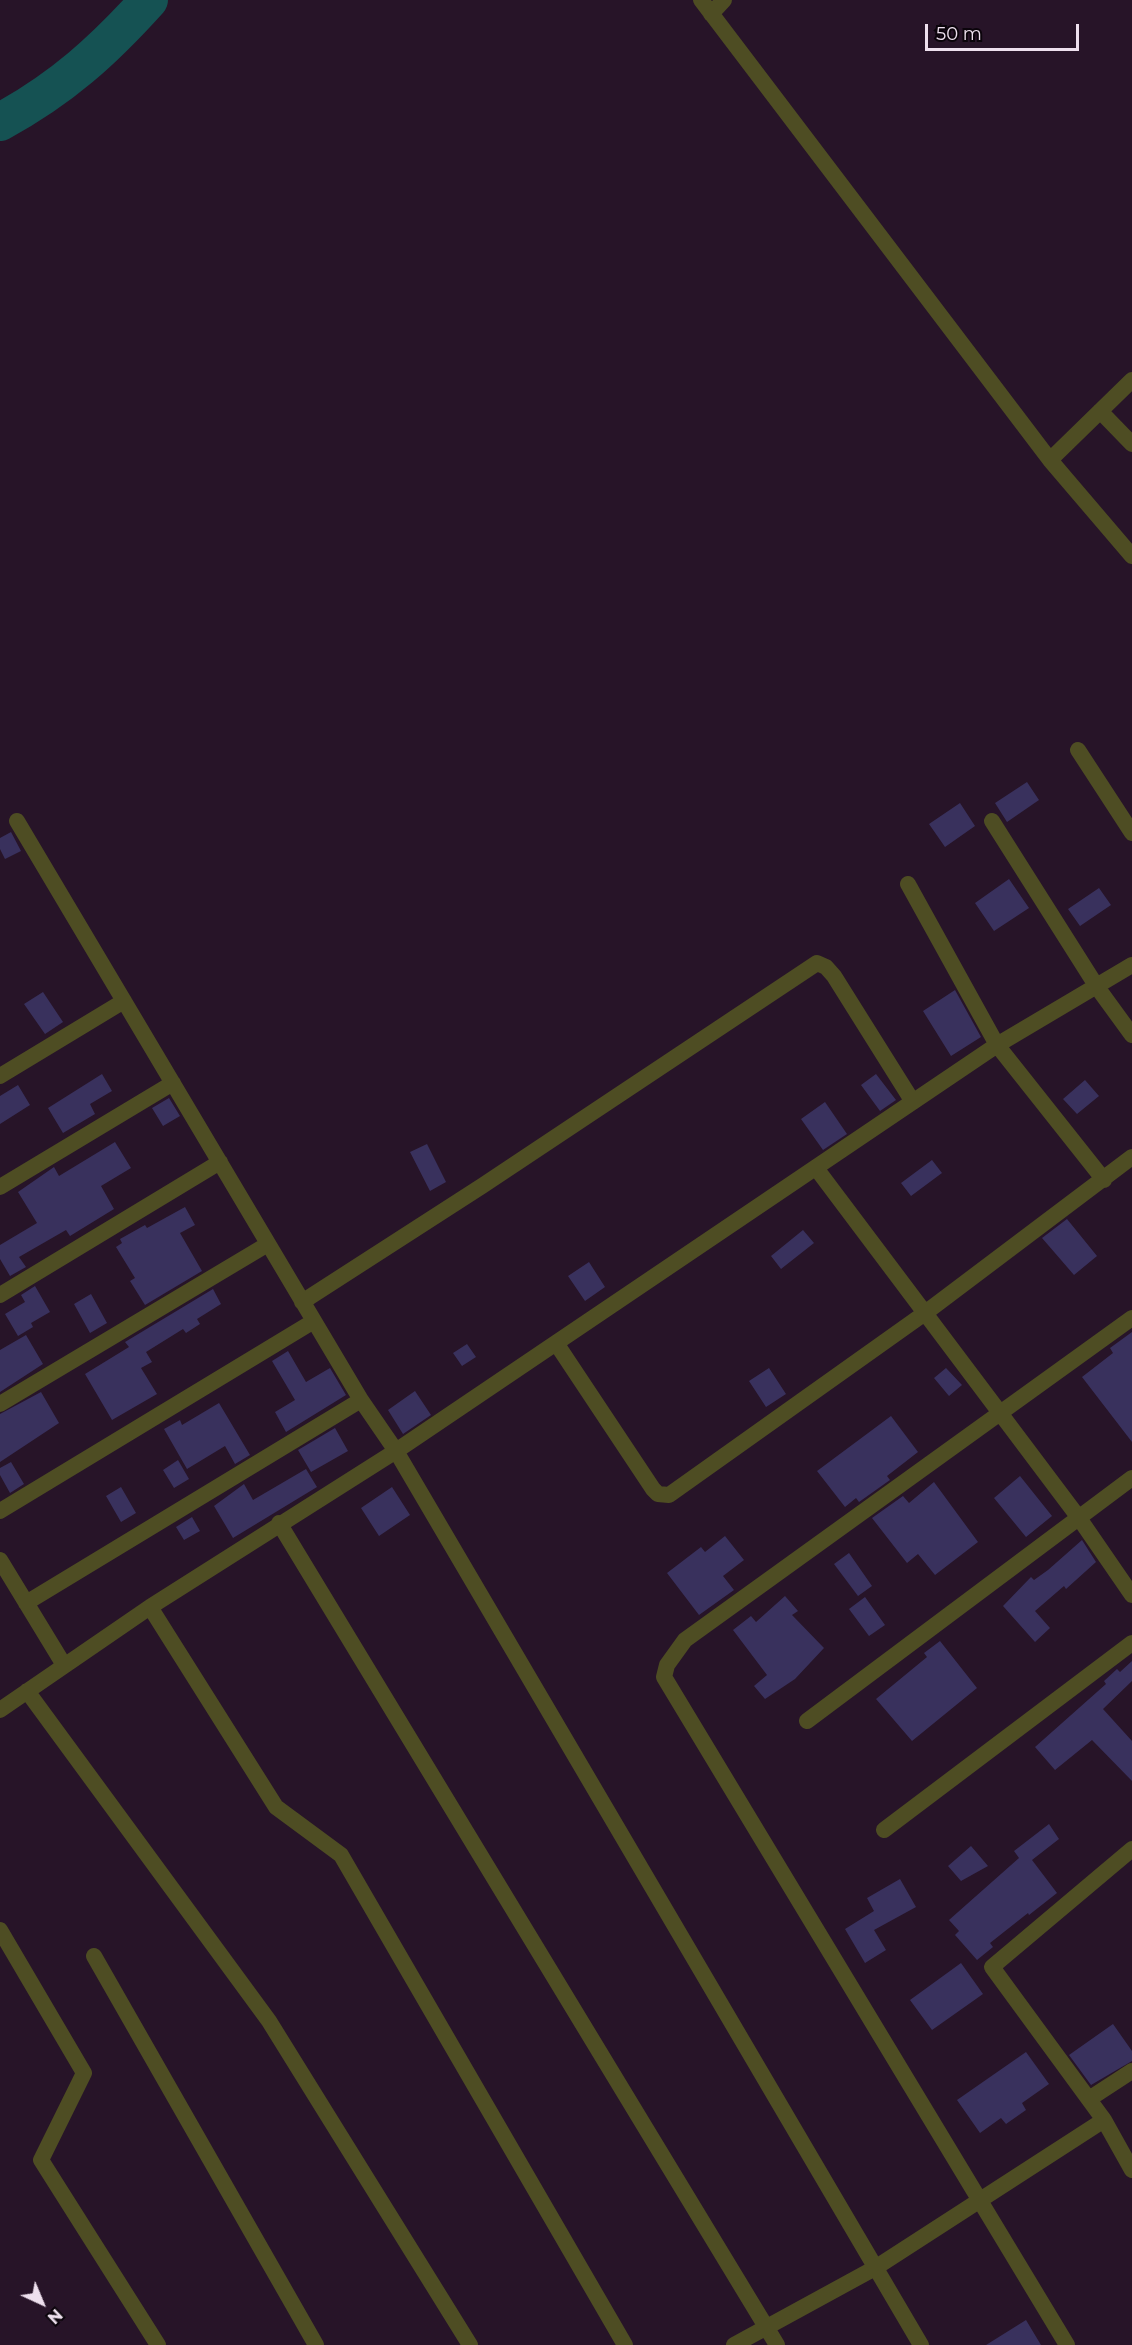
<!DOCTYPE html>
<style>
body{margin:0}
#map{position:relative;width:1132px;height:2345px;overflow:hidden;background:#271428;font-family:Montserrat,sans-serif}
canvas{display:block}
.north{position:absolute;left:12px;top:2273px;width:60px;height:60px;-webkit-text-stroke:4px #0b040b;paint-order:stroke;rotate:136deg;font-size:16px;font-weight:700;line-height:24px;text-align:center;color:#eee0ee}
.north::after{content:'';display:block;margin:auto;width:21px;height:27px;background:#eee0ee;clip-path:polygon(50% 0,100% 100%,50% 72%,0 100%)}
.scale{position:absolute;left:925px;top:24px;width:154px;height:27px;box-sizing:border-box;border:3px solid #eee0ee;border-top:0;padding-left:8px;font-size:18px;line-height:21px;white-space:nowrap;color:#eee0ee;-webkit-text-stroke:4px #0b040b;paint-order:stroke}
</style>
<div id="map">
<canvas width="1132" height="2345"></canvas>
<div class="north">N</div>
<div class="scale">50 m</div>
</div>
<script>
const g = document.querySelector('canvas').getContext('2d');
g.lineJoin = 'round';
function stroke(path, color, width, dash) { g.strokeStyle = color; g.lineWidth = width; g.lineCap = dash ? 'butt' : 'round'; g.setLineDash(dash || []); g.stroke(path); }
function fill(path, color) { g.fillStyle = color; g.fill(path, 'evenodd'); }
stroke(new Path2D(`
 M0 122C61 89 103 51 149 0`), '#155253', 38);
fill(new Path2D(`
 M1027 782 1039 800 1007 822 995 803Z
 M960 803 975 826 945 847 929 824Z
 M11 832 21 851 5 859 0 849V838Z
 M1009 879 1029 908 994 931 975 903Z
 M1099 888 1111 905 1080 926 1068 909Z
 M955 990 981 1037 951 1056 923 1011Z
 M43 992 63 1022 45 1034 24 1004Z
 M102 1074 112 1091 90 1104 95 1114 63 1133 48 1108Z
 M876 1074 896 1100 880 1111 861 1085Z
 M1085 1080 1099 1096 1077 1114 1063 1099Z
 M18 1085 30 1105 0 1124V1096Z
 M169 1098 180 1116 163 1126 152 1108Z
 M825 1102 847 1134 823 1150 801 1119Z
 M115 1142 131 1168 101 1186 114 1209 70 1236 66 1230 19 1257 26 1267 10 1276 0 1259V1245L37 1223 18 1192 54 1167 59 1176Z
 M427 1144 446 1182 430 1191 410 1152Z
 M932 1160 942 1173 911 1196 901 1183Z
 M185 1207 195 1225 180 1233 202 1271 145 1305 130 1281 135 1278 116 1247 122 1243 120 1239 145 1225 147 1228Z
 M1067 1219 1097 1256 1074 1275 1042 1238Z
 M803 1230 814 1243 781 1269 771 1256Z
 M589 1262 605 1287 585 1301 568 1276Z
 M35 1286 50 1312 31 1323 33 1327 18 1336 5 1314 25 1302 21 1295Z
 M213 1289 221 1304 197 1319 200 1324 186 1333 183 1329 146 1352 152 1362 141 1368 157 1394 112 1420 85 1374 129 1347 125 1342Z
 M91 1294 107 1323 90 1333 74 1304Z
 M1132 1332V1442L1082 1377 1113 1353 1110 1348Z
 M26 1335 43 1364 0 1392V1350Z
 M467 1344 476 1357 462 1366 453 1353Z
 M288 1351 306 1382 330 1368 346 1395 286 1432 275 1412 295 1400 272 1361Z
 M769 1368 786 1394 766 1407 749 1381Z
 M946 1368 962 1385 949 1396 934 1378Z
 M415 1391 431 1415 403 1434 388 1410Z
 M41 1392 59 1423 0 1462V1414Z
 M219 1403 250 1455 235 1464 225 1446 187 1469 164 1429 180 1420 182 1425Z
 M891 1416 918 1452 887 1476 890 1480 859 1502 856 1498 845 1507 817 1471Z
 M335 1428 348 1451 311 1472 298 1450Z
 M178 1460 189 1479 174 1488 163 1470Z
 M11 1462 24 1484 10 1493 0 1475V1468Z
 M306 1469 317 1487 233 1538 214 1506 244 1484 253 1500Z
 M1020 1476 1052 1516 1026 1537 994 1498Z
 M934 1482 978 1542 935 1575 918 1554 907 1563 872 1518 903 1496 909 1503Z
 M121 1487 136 1513 121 1522 106 1496Z
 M392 1487 410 1515 379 1536 361 1508Z
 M192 1517 200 1531 184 1540 176 1527Z
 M725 1536 744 1560 723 1576 734 1590 699 1615 667 1573 701 1547 705 1552Z
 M1082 1540 1096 1562 1066 1589 1064 1586 1035 1611 1050 1628 1035 1642 1003 1606 1031 1577 1034 1580 1048 1570Z
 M849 1553 872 1586 858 1596 834 1564Z
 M785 1596 798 1611 792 1615 824 1648 795 1679 765 1699 754 1686 767 1675 733 1630 751 1616 756 1622Z
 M865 1597 885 1625 869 1636 849 1609Z
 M940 1641 977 1688 912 1741 876 1699 927 1657 924 1653Z
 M1132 1661V1681L1103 1709 1132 1741V1781L1092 1740 1055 1770 1035 1747 1106 1684 1104 1681 1117 1669 1120 1672Z
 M1049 1824 1059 1839 1032 1860 1057 1893 1029 1915 1028 1913 990 1943 993 1947 977 1960 955 1935 959 1931 949 1920 1019 1858 1014 1851Z
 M971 1846 988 1866 961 1881 948 1866Z
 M900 1879 916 1907 874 1930 886 1950 865 1963 845 1929 874 1911 867 1898Z
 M961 1963 983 1994 932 2030 910 2000Z
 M1113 2024 1132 2051V2061L1091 2085 1069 2055Z
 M1026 2052 1049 2084 1022 2103 1026 2110 1006 2124 1001 2118 980 2133 957 2100Z
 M1026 2320 1041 2345H986Z`), '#39315d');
stroke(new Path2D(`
 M701 0 1050 460 1132 556
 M711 14 724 0
 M1100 411 1132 444
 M1050 460 1132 380
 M1078 750 1132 833
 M17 821 361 1400 396 1451 921 2345
 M992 821 1097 987 1132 1035
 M908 884 997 1045 1104 1180
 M0 1076 124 1001
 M816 1168 1079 1518 1132 1595
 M0 1187 173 1083
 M0 1295 220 1162
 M302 1302 482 1186 817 963 826 967 834 976 913 1102
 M556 1343 653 1489 658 1494 669 1495 925 1313 1132 1157
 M0 1404 268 1244
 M0 1511 314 1321
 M279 1523 777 2345
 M0 1560 64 1665
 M26 1603 361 1400
 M150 1607 276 1807 341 1855 625 2345
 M27 1691 269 2021 470 2345
 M0 1710 150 1607 396 1451 997 1045 1132 965
 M807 1721 1132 1478
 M884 1830 1132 1643
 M0 1930 84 2073 41 2160 158 2345
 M94 1956 316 2345
 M1089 2099 1132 2071
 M1104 2120 992 1967 1132 1849
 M734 2345 875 2268 1104 2120 1132 2170
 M1067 2345 664 1677 667 1665 685 1640 1132 1318`), '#4e4d23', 16);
</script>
